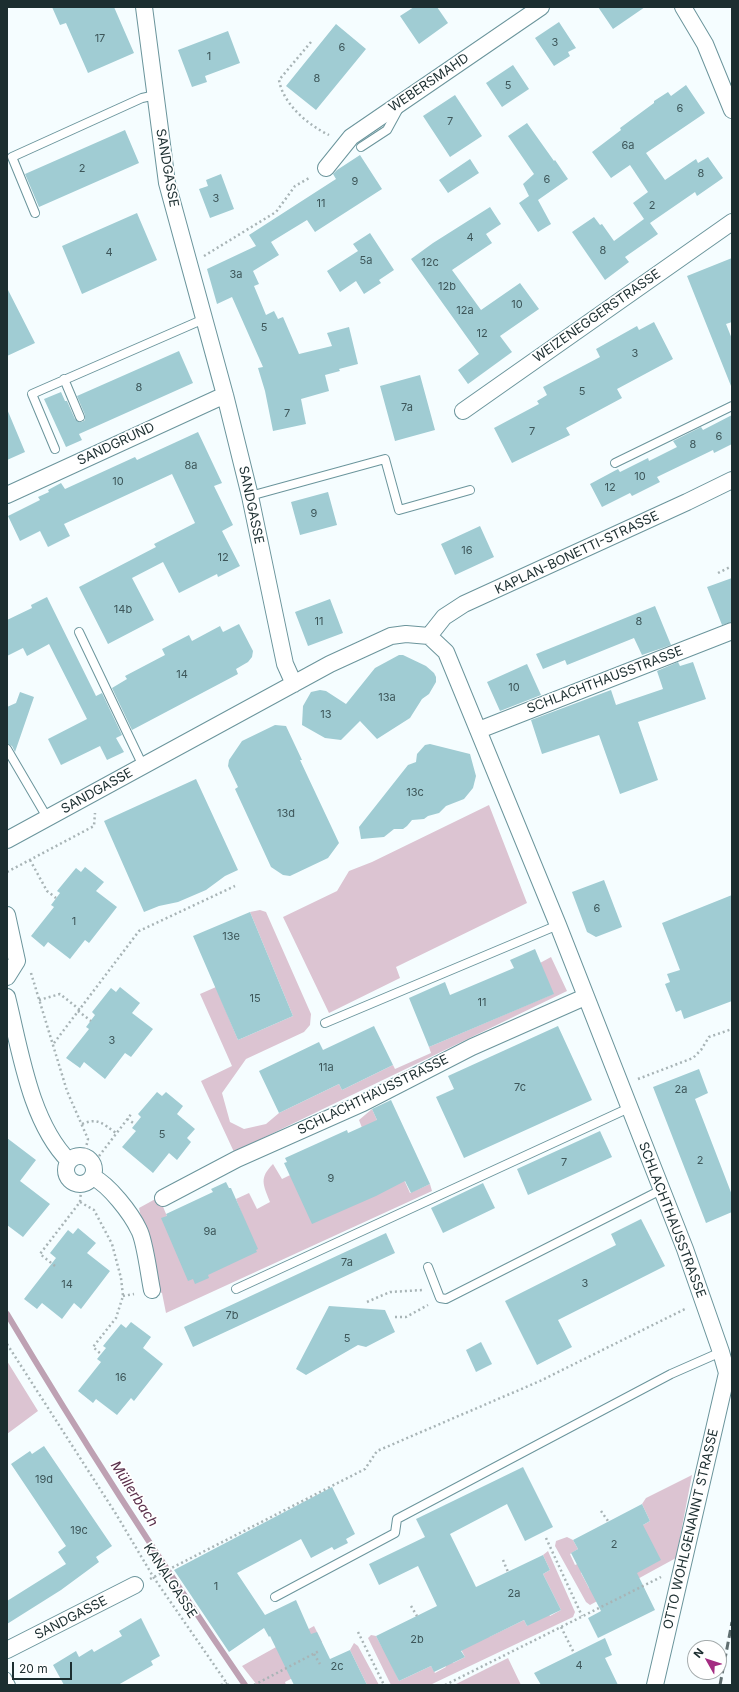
<!DOCTYPE html>
<meta charset="utf-8">
<style>
body{margin:0}
#map{position:relative;width:739px;height:1692px;overflow:hidden;background:#f5fdff;font-family:Inter,sans-serif}
canvas{display:block}
.frame{position:absolute;inset:0;border:8px solid #1c2e30;pointer-events:none}
.north{position:absolute;left:687px;top:1640px;width:40px;height:40px;box-sizing:border-box;background:#fff;border:1px solid #a4abac;border-radius:50%;rotate:309deg;font-size:11px;font-weight:700;line-height:16px;text-align:center;color:#1c2e30}
.north::after{content:'';display:block;margin:auto;width:14px;height:18px;background:#a42c82;clip-path:polygon(50% 0,100% 100%,50% 72%,0 100%)}
.scale{position:absolute;left:12px;top:1662px;width:60px;height:18px;box-sizing:border-box;border:2px solid #1c2e30;border-top:0;padding-left:5px;font-size:12px;line-height:14px;white-space:nowrap;color:#1c2e30;-webkit-text-stroke:3px #fff;paint-order:stroke}
</style>
<div id="map">
<canvas width="739" height="1692"></canvas>
<div class="frame"></div>
<div class="north">N</div>
<div class="scale">20 m</div>
</div>
<script>
const g = document.querySelector('canvas').getContext('2d');
g.lineJoin = 'round';
function fill(path, color) { g.fillStyle = color; g.fill(path, 'evenodd'); }
function stroke(path, color, width, dash) { g.strokeStyle = color; g.lineWidth = width; g.lineCap = dash ? 'butt' : 'round'; g.setLineDash(dash || []); g.stroke(path); }
function write(font, color, halo, rows, align = 'center') {
  g.font = font + ' Inter,sans-serif'; g.lineWidth = 3.5; g.setLineDash([]); g.textBaseline = 'middle'; g.strokeStyle = halo; g.fillStyle = color; for (const [text, x, y, turn = 0] of rows) {
    g.save(); g.translate(x, y); g.rotate((+turn || 0) * Math.PI / 180); g.textAlign = isNaN(turn) ? turn : align; if (halo) g.strokeText(text, 0, 0); g.fillText(text, 0, 0); g.restore();
  }
}
fill(new Path2D(`
 M489 805 527 903 396 967 400 978 329 1013 283 917 337 891 349 871 372 862Z
 M260 910 266 912 311 1014 310 1025 304 1032 246 1059 222 1093 230 1122 244 1129 266 1124 279 1113 339 1084 342 1090 393 1065 395 1069 431 1053 429 1047 553 994 540 963 551 957 567 991 234 1152 201 1081 232 1066 200 994 216 987 238 1040 293 1016 250 912Z
 M372 1109 410 1193 430 1184 432 1191 166 1313 162 1293 157 1291 139 1208 159 1197 193 1279 256 1250 236 1199 249 1193 257 1209 270 1202C263 1184 259 1178 273 1164L282 1179 366 1138 359 1120Z
 M7 1361 38 1411 7 1434Z
 M692 1475 676 1558 590 1605 586 1602 555 1546 556 1541 567 1537 573 1540 578 1549 570 1554 575 1565 584 1561 581 1573 589 1588 643 1525 650 1521 642 1504 646 1498Z
 M548 1551 575 1612 573 1617 430 1685H391L368 1638 371 1635 376 1636 382 1647 389 1644 392 1666 399 1681 431 1666 435 1673 446 1667 443 1660 453 1663 465 1657 446 1621 481 1622 489 1637 524 1620 527 1626 546 1609 550 1616 561 1610 543 1574 550 1570 543 1555Z
 M314 1626 322 1642 302 1652 310 1669 285 1682 286 1685H257L242 1666Z
 M354 1643 358 1646 379 1685H367L350 1650Z
 M508 1658 521 1685H454Z`), '#dcc4d2');
stroke(new Path2D(`
 M7 1314C82 1440 162 1564 245 1685`), '#bea1b3', 6);
fill(new Path2D(`
 M52 7H114L134 53 88 73 66 23 60 25Z
 M414 7H437L448 23 419 44 400 16Z
 M598 7H645L613 29Z
 M559 22 576 48 568 52 570 56 554 66 535 38Z
 M336 24 366 49 316 110 286 86Z
 M228 31 240 63 205 76 207 82 192 87 178 50Z
 M513 65 529 89 502 107 486 83Z
 M686 85 705 113 646 153 665 180 696 159 698 163 708 157 723 178 697 196 695 192 650 223 658 234 625 257 629 262 605 280 572 232 594 217 600 225 602 224 614 241 644 219 633 203 648 192 630 165 611 178 592 152 621 130 620 128 654 103V101L668 92 671 96Z
 M455 95 482 136 450 157 423 116Z
 M527 123 554 161 555 160 568 179 538 200 551 224 538 232 519 203 529 196 523 184 534 174 508 136Z
 M125 130 139 163 39 207 25 174Z
 M360 155 382 189 315 232 307 220 284 234 271 242 279 255 253 271 259 284 254 286 266 315 274 311 278 319 283 317 299 354 332 346 327 333 349 327 358 364 339 369 340 371 325 375 329 391 301 399 306 424 273 431 265 391 258 368 263 367 232 297 217 304 207 269 256 246 249 235 336 179 333 174 337 170Z
 M470 159 479 173 448 193 439 180Z
 M221 174 234 209 210 218 199 189 208 186 206 180Z
 M490 207 501 224 486 234 492 243 452 270 481 310 520 283 539 309 500 336 512 352 468 384 458 370 479 354 411 259 433 243Z
 M137 213 157 260 82 294 62 246Z
 M370 233 394 270 379 280 381 283 364 294 356 281 340 292 327 271 358 251 353 244Z
 M732 258V322L726 324 732 339 731 386 687 276Z
 M7 288 35 343 7 356Z
 M654 322 673 359 617 389 622 398 566 428 570 435 512 463 494 428 539 404 537 401 547 395 543 387 600 357 596 349 637 326 639 330Z
 M179 351 193 383 79 434 82 440 66 447 44 399 61 392 65 401H67L75 419 82 422 85 420V415L77 396Z
 M420 375 435 430 395 441 380 386Z
 M7 409 25 452 7 460Z
 M732 415V444L714 453 713 450 657 477 660 482 632 496 630 493 602 507 590 484 618 469 620 472 648 458 649 461 677 447 673 441 701 427 703 430Z
 M198 432 222 483 214 486 233 525 222 531 240 566 218 577 217 574 179 593 163 562 132 578 154 620 108 644 79 587 156 547 154 544 195 523 172 474 64 524 70 536 48 547 40 531 20 541 8 516 40 500 38 497 49 492 48 490 61 483 65 489 135 457 137 460Z
 M328 492 337 525 300 535 291 502Z
 M480 526 494 557 455 575 441 544Z
 M732 578V622L722 625 707 587Z
 M47 597 96 696 102 693 122 735 116 738 124 752 107 760 100 746 61 765 48 739 87 719 49 644 27 656 23 648 7 656V620L32 608 31 605Z
 M330 599 343 633 308 646 295 612Z
 M655 606 671 645 642 655 634 638 567 665 565 660 543 669 536 654Z
 M239 624 253 651 252 657 248 662 236 669 238 674 132 730 112 688 127 679 125 676 165 655 162 649 189 635 192 641 220 626 223 632Z
 M399 655H403L426 666 434 673 436 677V682L429 694 422 699 410 718 377 739 360 721 341 740 325 738 302 725 303 706 311 692 320 690 326 691 346 704 375 668Z
 M678 662 680 666 693 662 706 699 638 722 658 780 620 794 599 735 542 754 531 720 611 690 616 705 663 689 657 671Z
 M527 664 541 695 500 711 487 682Z
 M20 692 34 697 15 752 12 746 7 744V707L16 703Z
 M275 725 286 726 302 760H300L339 843 328 858 290 876 283 875 271 867 235 789 238 787 228 766 229 760 242 741Z
 M430 744 470 754 476 776 473 788 464 799 446 806 439 813 428 816 424 819 412 820 407 826 403 829H394L384 837 361 839 359 827 408 765 416 762 417 754 425 745Z
 M196 779 238 870 225 876 206 890 178 902 159 906 144 912 104 821Z
 M85 867 104 882 96 891 117 907 89 943 85 940 70 959 48 942 44 947 31 936 54 907 51 905 60 893 57 891 76 868 81 872Z
 M604 880 622 927 596 937 587 932 572 892Z
 M732 895V1001L684 1019 681 1010 676 1012 665 984 670 982 667 974 680 970 662 923Z
 M250 912 293 1016 238 1040 193 936Z
 M535 949 554 994 429 1047 409 998 445 982 450 995 514 968 510 960Z
 M120 987 140 1003 132 1013 153 1029 131 1057 125 1053 105 1079 84 1062 80 1068 66 1058 89 1029 86 1027 95 1015 92 1012 111 988 116 992Z
 M374 1026 393 1065 342 1090 339 1084 279 1113 259 1071 319 1042 323 1050Z
 M558 1026 592 1100 464 1158 436 1097 454 1089 448 1076Z
 M699 1069 708 1093 695 1099 732 1195V1212L706 1223 653 1087Z
 M157 1092 162 1096 166 1092 183 1106 177 1114 195 1129 187 1138 191 1142 177 1160 169 1153 153 1173 122 1147 136 1131 132 1128 141 1117 138 1114Z
 M391 1100 430 1184 411 1193 405 1181 376 1196 312 1224 284 1163 287 1162 285 1158 347 1130 348 1133 377 1120 372 1109Z
 M600 1131 612 1157 528 1195 517 1169Z
 M7 1138 36 1160 20 1181 50 1204 23 1237 7 1225Z
 M226 1182 229 1188H231L258 1249 256 1250 257 1252 208 1275 209 1278 195 1284 193 1279 188 1281 161 1218 167 1216 166 1214 213 1192 211 1189Z
 M483 1183 495 1208 443 1233 431 1208Z
 M641 1219 665 1266 558 1320 572 1347 537 1365 505 1301 616 1245 611 1234Z
 M78 1228 96 1243 87 1253 110 1271 81 1309 74 1303 62 1319 42 1303 37 1309 24 1299 56 1258 50 1253 68 1230 73 1234Z
 M386 1233 395 1253 193 1347 184 1327Z
 M329 1306 385 1310 395 1332 366 1347 358 1345 306 1375 296 1369Z
 M131 1322 151 1337 143 1348 163 1364 134 1401 131 1398 117 1415 96 1399 93 1403 78 1391 101 1362 97 1359 106 1348 103 1346 121 1324 126 1328Z
 M481 1342 492 1364 476 1372 466 1350Z
 M44 1446 112 1546 96 1557 99 1562 61 1590 7 1624V1601L66 1564 58 1552 66 1546 11 1464 30 1451 32 1454Z
 M523 1467 553 1527 525 1541 507 1504 450 1534 476 1587 543 1555 550 1570 543 1574 561 1610 527 1626 524 1620 461 1651 465 1657 434 1672 431 1666 399 1681 376 1636 437 1606 418 1566 379 1585 369 1564 425 1537 416 1519Z
 M332 1487 355 1534 346 1539 348 1543 334 1550 332 1547 311 1558 301 1539 237 1573 265 1615 296 1600 311 1634 317 1632 330 1659 350 1650 367 1685H294L270 1636 269 1637 264 1628 229 1652 174 1570Z
 M642 1504 650 1521 643 1525 661 1560 637 1573 655 1610 598 1638 588 1618 601 1611 571 1553 578 1549 573 1540Z
 M141 1618 160 1656 151 1661 153 1665 118 1685H64L53 1665 76 1651 79 1657 92 1649 94 1652 122 1636 119 1631Z
 M605 1638 612 1655 605 1658 618 1685H541L534 1673Z`), '#a0ccd3');
const service = new Path2D(`
 M361 147 387 130 399 108
 M35 213 12 157 142 98 156 95
 M64 379 80 417
 M55 449 32 394 204 319
 M615 463 732 406
 M250 496 385 459 399 510 470 490
 M79 632 143 766
 M7 749 48 819
 M325 1023 558 925
 M428 1267 440 1298 446 1299 661 1190
 M236 1289 629 1108
 M275 1597 395 1533 397 1519 671 1374 721 1352
 M7 1677 11 1685`);
const minor = new Path2D(`
 M144 7 167 183 225 395 250 496 285 664 294 684
 M683 7 705 44 732 110
 M326 168 351 137 541 7
 M463 411 732 222
 M7 495 225 395
 M429 636 444 617 464 604 687 502 732 480
 M479 730 732 631
 M7 840 330 664 391 636 406 634 429 636 446 652 558 925 685 1249 721 1352 727 1373 732 1376
 M7 915 17 961 7 977
 M7 997C20 1049 30 1122 69 1161
 M66 1170a14 14 0 1 1 28 0a14 14 0 1 1-28 0Z
 M93 1177C109 1185 131 1213 139 1230 145 1241 149 1276 152 1290
 M163 1198 237 1159 363 1103 472 1047 585 997
 M7 1650 135 1585
 M655 1685 727 1373`);
stroke(service, '#6b959c', 10);
stroke(minor, '#6b959c', 18);
stroke(new Path2D(`
 M311 42 279 80C283 104 308 125 329 135
 M204 256 276 212 295 186 311 177
 M718 573 732 566
 M30 860 47 891 56 898
 M7 872 94 826 95 813
 M31 973 67 1091 88 1139 85 1152
 M39 1000 60 994 80 1010
 M78 1011 91 1021
 M54 1043 139 931 235 886
 M638 1079 693 1058 701 1050 709 1037 732 1029
 M127 1119 135 1124
 M82 1124C98 1117 103 1124 116 1133
 M96 1160 132 1113
 M80 1202 94 1210 112 1244 121 1278 123 1296 116 1318 93 1347 101 1354
 M55 1266 40 1254 80 1202 81 1191
 M123 1296 134 1294
 M367 1302 390 1292 423 1290
 M395 1317H406L428 1305
 M7 1344 116 1514 154 1578 228 1685
 M601 1511 608 1521
 M546 1538 582 1616
 M503 1560 508 1572
 M150 1579 365 1469 377 1451 540 1381 687 1308
 M411 1606 417 1616
 M561 1627 574 1653
 M358 1632 384 1685
 M314 1654 320 1664
 M221 1685 227 1683
 M254 1685 319 1651
 M445 1685 661 1577`), '#a8b4b6', 2.5, [2, 3]);
stroke(service, '#fff', 8);
stroke(minor, '#fff', 16);
stroke(new Path2D(`
 M720 1685 732 1622`), '#5f6e70', 3, [8, 4]);
write('11px', '#3d5659', null, [
 ["17",100,39],
 ["3",555,43],
 ["6",342,48],
 ["1",209,57],
 ["8",317,79],
 ["5",508,86],
 ["6",680,109],
 ["7",450,122],
 ["6a",628,146],
 ["2",82,169],
 ["8",701,174],
 ["6",547,180],
 ["9",355,182],
 ["3",216,199],
 ["11",321,204],
 ["2",652,206],
 ["4",470,238],
 ["8",603,251],
 ["4",109,253],
 ["5a",366,261],
 ["12c",430,263],
 ["3a",236,275],
 ["12b",447,287],
 ["10",517,305],
 ["12a",465,311],
 ["5",264,328],
 ["12",482,334],
 ["3",635,354],
 ["8",139,388],
 ["5",582,392],
 ["7a",407,408],
 ["7",287,414],
 ["7",532,432],
 ["6",719,437],
 ["8",693,445],
 ["8a",191,466],
 ["10",640,477],
 ["10",118,482],
 ["12",610,488],
 ["9",314,514],
 ["16",467,551],
 ["12",223,558],
 ["14b",123,610],
 ["11",319,622],
 ["8",639,622],
 ["14",182,675],
 ["10",514,688],
 ["13a",387,698],
 ["13",326,715],
 ["13c",415,793],
 ["13d",286,814],
 ["6",597,909],
 ["1",74,922],
 ["13e",231,937],
 ["15",255,999],
 ["11",482,1003],
 ["3",112,1041],
 ["11a",326,1068],
 ["7c",520,1088],
 ["2a",681,1090],
 ["5",162,1135],
 ["2",700,1161],
 ["7",564,1163],
 ["9",331,1179],
 ["9a",210,1232],
 ["7a",347,1263],
 ["3",585,1284],
 ["14",67,1285],
 ["7b",232,1316],
 ["5",347,1339],
 ["16",121,1378],
 ["19d",44,1480],
 ["19c",79,1531],
 ["2",614,1545],
 ["1",216,1587],
 ["2a",514,1594],
 ["2b",417,1640],
 ["4",579,1666],
 ["2c",337,1667]
]);
write('13px', '#1c2e30', '#fff', [
 ["WEBERSMAHD",429,83,-34],
 ["SANDGASSE",167,168,80],
 ["WEIZENEGGERSTRASSE",597,316,-35],
 ["SANDGRUND",116,444,-25],
 ["SANDGASSE",251,505,78],
 ["KAPLAN-BONETTI-STRASSE",577,553,-25],
 ["SCHLACHTHAUSSTRASSE",605,680,-21],
 ["SANDGASSE",97,791,-29],
 ["SCHLACHTHAUSSTRASSE",373,1095,-26],
 ["SCHLACHTHAUSSTRASSE",672,1220,69],
 ["OTTO WOHLGENANNT STRASSE",691,1529,-77],
 ["KANALGASSE",170,1581,57],
 ["SANDGASSE",71,1618,-27]
]);
write('italic 14px', '#5a304b', '#fff', [
 ["Müllerbach",134,1494,57]
]);
</script>
